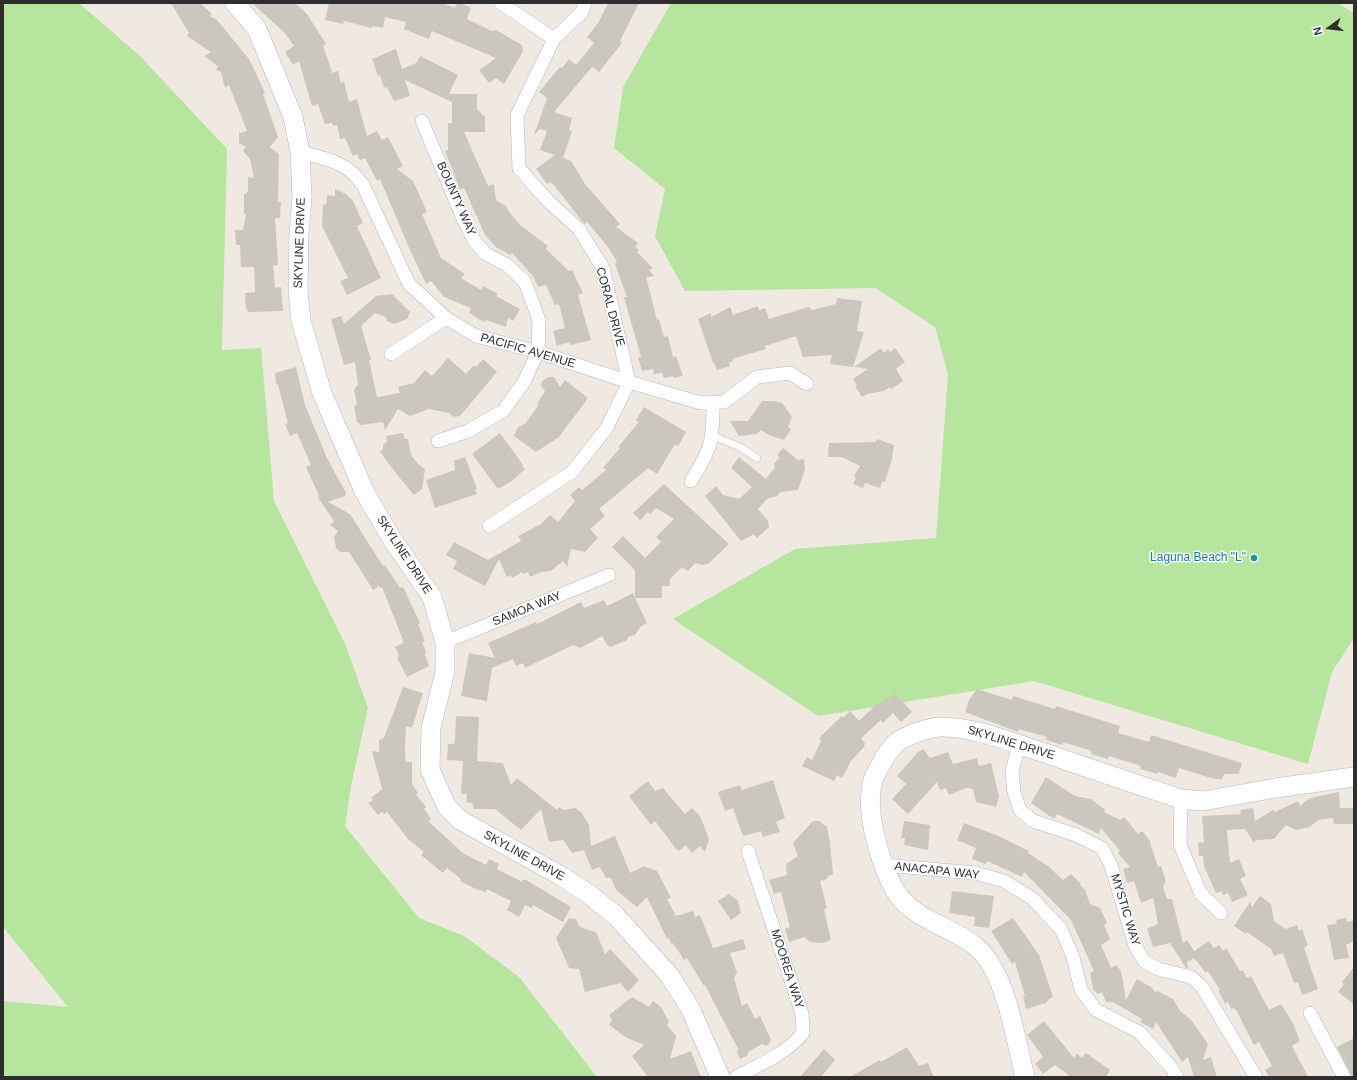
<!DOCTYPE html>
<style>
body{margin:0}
#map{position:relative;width:1357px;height:1080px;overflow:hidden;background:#efe9e1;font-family:Helvetica,sans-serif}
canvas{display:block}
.frame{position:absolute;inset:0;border:4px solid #2e2e2e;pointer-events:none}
.north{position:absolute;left:1309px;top:8px;width:40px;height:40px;-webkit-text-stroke:3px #fff;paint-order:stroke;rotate:255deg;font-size:11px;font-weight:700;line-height:16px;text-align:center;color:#2e2e2e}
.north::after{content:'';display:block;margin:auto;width:14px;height:18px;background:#2e2e2e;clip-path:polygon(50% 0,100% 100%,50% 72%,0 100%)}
</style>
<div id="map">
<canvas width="1357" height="1080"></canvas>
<div class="frame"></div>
<div class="north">N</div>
</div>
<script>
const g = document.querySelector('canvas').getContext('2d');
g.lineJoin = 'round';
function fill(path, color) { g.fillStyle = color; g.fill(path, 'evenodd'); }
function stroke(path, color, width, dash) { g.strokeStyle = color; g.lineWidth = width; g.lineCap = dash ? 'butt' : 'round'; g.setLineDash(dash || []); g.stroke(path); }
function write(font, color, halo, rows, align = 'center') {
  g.font = font + ' Helvetica,sans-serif'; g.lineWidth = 3; g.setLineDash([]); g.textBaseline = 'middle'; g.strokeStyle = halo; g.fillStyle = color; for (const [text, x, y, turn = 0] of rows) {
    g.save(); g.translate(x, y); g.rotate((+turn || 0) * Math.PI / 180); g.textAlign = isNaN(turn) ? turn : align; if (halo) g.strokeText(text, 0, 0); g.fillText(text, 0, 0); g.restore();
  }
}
fill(new Path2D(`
 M3 3H79L139 55 227 149 222 350 261 348 274 501 346 646 368 708 351 786 345 826 419 918 464 936 519 977 597 1077H3V1001L68 1007 3 927Z
 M671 3H1338L1354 13V638L1332 672 1308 764 1034 681 818 716 673 619 795 549 936 538 948 374 935 327 875 288 685 291 655 236 665 189 614 148 623 87Z`), '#b6e59e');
fill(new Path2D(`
 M171 3H200L212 14 210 16 217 20 249 59 265 93 263 94 278 137 270 147 279 154 278 202H281L280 218H275L278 265 273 266 275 288 281 287 283 311 248 312 246 307 245 293 255 292 254 267H241L240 245H236L235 230H243L246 215 244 213V194L248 192V177L254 178 250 159 243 151 246 147 239 143V133L247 131 229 85 225 88 221 72 216 70 218 66 204 56 211 52 187 36 189 33Z
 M252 3H295L307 14 326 44 323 46 330 66 332 73 338 71 341 83 344 82 349 102 357 99 367 136 377 131 382 140 388 137 403 166 397 169 413 181 427 212 422 214 441 258 465 274 461 278 481 290 483 286 498 294 496 296 520 309 513 321 508 318 506 327 486 320 484 322 469 313 471 308 444 297 431 281 426 284 410 250 380 179 377 181 365 158 360 160 357 154 353 156 345 138 340 139 337 125 333 126 332 123 325 124 318 104 312 106 299 61 293 65 285 52 294 46 285 33Z
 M329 3H442L455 8 457 3H460L471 8 467 19 492 31 496 30 522 45 523 51 504 84 496 78 489 83 479 70 496 58 432 31 429 39 426 38 404 29 406 22 385 17 383 28 372 26V28L344 21 343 24 325 20Z
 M608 3H639L620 41 622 43 599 72 592 67 554 112 572 118 569 130 572 131 563 158 571 161 585 184 620 224 616 227 638 243 635 247 639 250 637 252 653 268 649 270 654 276 646 277 657 320 659 319 664 337 668 336 673 357 676 356 683 376 673 378V376L664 378 662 373 654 374 653 369 642 371 638 358 641 357 624 297H627L615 264 617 262 608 247 587 222 585 224 582 221 554 185 550 182 547 184 536 169 555 155 540 150 547 131 540 129 534 135 547 98 539 92 560 67 562 68 569 59 576 65 594 43 587 37 598 23Z
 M396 49 402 69 416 63 420 56 458 75 449 94H477V109L485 117V132H464L488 186 494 184 496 200 506 206 510 213 520 225 548 246 546 249 569 271 572 270 583 293 578 295 591 340 570 345 569 342 557 346 553 331 565 328 559 304 555 305 546 285 538 287 533 276 512 253 510 255 496 247 485 235 464 188 460 190 445 151 448 150V123H452V102L405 80 410 96 394 101 387 87 384 88 380 75 378 76 372 59Z
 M335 189 346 194 353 201 363 223 357 226 381 278 347 295 340 281 348 278 322 226 323 205 326 204 327 195 335 196Z
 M392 294 410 312 407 319 394 324 387 321 386 317 375 313 361 326 371 360H369L377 397 400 393 398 387 414 383 425 370 432 376 448 358 466 374 474 365 476 367 483 359 497 372 460 416 454 417 449 413 429 409 410 416 398 409 385 430 383 422 361 425 357 422 354 407 357 404 354 390 358 384 355 362 344 365 331 319 341 316 344 324 376 296Z
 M837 298 862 301 857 331 864 332 853 367 830 364 832 355 803 357 796 336 765 346 766 349 732 359 733 361 729 363 730 366 717 370 714 363H713L698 319 711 313V317L730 307 733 315 758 306 759 310 765 308 769 319 809 307 812 310 836 304Z
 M881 348 884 353 888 349 890 352 895 348 905 362 896 369 903 381 891 389 890 387 884 391 867 394 862 397 855 386 857 385 853 379 868 369 854 367Z
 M296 367 305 405 327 458 346 493 345 496 328 502 350 514 383 566 385 565 400 588 403 587 420 623 418 624 425 641 422 642 426 652 425 655 429 666 407 677 397 658 399 655 395 647 403 643V640L382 587 380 588 379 586 373 590 349 552H341L336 548 334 537 338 531 330 525 334 521 317 496 320 498 306 467 311 465 297 433 290 436 285 424 288 423 278 385 276 384 275 373Z
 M549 377H554L560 387 565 380 588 398 559 437 536 452 514 436 518 427 525 424 538 406V402L545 391 541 386 542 381Z
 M762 401H773L782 403 792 417 788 427 791 429 784 440 769 435 761 430 757 434 739 436 730 421H748Z
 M644 407 686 432 678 446 675 444 657 474 648 468 599 509 605 516 590 529 598 538 585 552 571 549 567 567 563 561 551 571 541 572 530 577 528 572 523 574 522 572 512 578 511 575 507 577 499 559 485 586 453 569 457 561 446 555 454 542 488 560 521 541 518 536 541 524 550 515 558 522 575 501 570 495 579 487 582 490 606 470 603 468 620 448 618 447 639 422 636 420Z
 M403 433 405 439H408L411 455 418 464 425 469 422 489 414 495 399 477 380 452 383 449V445L387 442 386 436Z
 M500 433 523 465 522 466 525 469 512 481 498 489 472 454Z
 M877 439 894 445 892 459 885 482 882 481 880 488 865 483 863 488 853 484 856 478 854 476 860 466 842 457H828L829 443 876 442Z
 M783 448 798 460 804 459 805 469 798 490 780 492 777 496 767 499 758 509 768 521 769 527 757 538 754 534 741 541 705 496 716 486 723 495 739 499 752 487 731 468 739 457 766 479 775 467 774 464 779 458 778 454Z
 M465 457 477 489H475L477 494 435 508 426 480 455 470 454 461Z
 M664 484 729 544 708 564 702 565 695 563 688 571 682 567 670 579V586H662V598H635L647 623 640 627 635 635 628 637 627 640 611 647 607 645 602 636 580 648 573 645 525 668 523 663 516 666 513 659 492 668 487 701 461 696 469 653 495 658 488 643 536 622 537 624 581 602 584 608 604 600 607 606 633 593 635 598V570L612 547 623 536 645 558 661 542 656 537 674 519 656 508 650 514 648 512 640 520 633 513Z
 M403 687 423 693 412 728 406 726 405 750 406 762H412V784L418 793 416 795 426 807 424 809 431 819 428 821 463 853 486 865 489 859 499 864 497 869 522 882 523 880H526L571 907 563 922 533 905 532 908 525 905 519 917 507 910 511 901 487 889 486 892 476 889 460 881 461 879 447 868 443 873 421 855 424 852 408 839 387 812 384 814 382 812 378 815 368 803 373 800 371 798 382 789 372 751 379 752V740L384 738Z
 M977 689 1012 700 1013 696 1055 709 1056 706 1120 726 1118 733 1149 742 1151 735 1242 763 1239 774H1224L1222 779H1214L1179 768 1176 778 1158 772 1157 774 1140 769 1141 766 1109 756 1108 759 1091 754 1092 751 1063 742 1062 745 1046 740 1047 737 1019 729 1018 732 965 712 969 700Z
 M895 693 912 712 901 722 893 713 883 723 881 720 861 738 865 743 864 747 851 761 842 778 837 775 834 781 802 766 807 757 812 760 821 741 819 738 842 716 843 718 850 711 859 721 879 702 881 704 887 698 889 699Z
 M456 716 479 717 477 761 503 763 511 785 517 778 557 810 559 807 564 810 575 808 581 812 589 825 591 846 615 836 630 873 644 866 657 871 671 898 667 899 676 916 693 911 695 917 700 915 713 948 743 939 746 949 730 953 737 972 734 978 742 1006 747 1003 755 1019 760 1016 771 1040 769 1044 766 1046 762 1044 748 1052 747 1056 740 1059 737 1052 738 1049 705 985 704 986 687 958 684 960 673 943 671 944 669 938 667 939 647 897 637 907 616 890 611 878H606L600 867 592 870 584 850 572 853 563 840 549 842 541 809 521 830 495 809H474L472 803 466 802 467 794H461L463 761 447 760 448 744H454L455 739Z
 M923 749 930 758 948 752 953 764 977 758 979 766 991 763 999 796 996 807 976 802 973 789H970L969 787 949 795 946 788 940 790 937 782 908 814 892 799 906 784 897 776 917 753Z
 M1046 777 1075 796 1091 799 1105 810 1104 812 1120 820 1124 817 1138 834 1142 831 1151 842 1150 843 1158 867 1161 866 1166 881 1163 887 1167 899H1172L1183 943 1187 940 1194 951 1209 941 1214 948 1219 945 1223 951 1226 948 1240 971H1243L1247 978 1251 976 1269 1010 1281 1004 1293 1023 1300 1041 1292 1046 1308 1077H1269L1265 1070 1272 1066 1259 1042 1254 1045 1236 1010 1234 1008 1231 1009 1228 1002 1225 1004 1218 990H1220L1208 971 1206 973 1194 958 1187 962 1188 968H1186L1170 943 1153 947 1147 929 1158 924 1153 898 1141 903 1134 881 1127 883 1123 869 1130 867 1118 853 1120 851 1101 828 1099 834 1057 814 1054 819 1031 803Z
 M773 780 785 818 776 822 780 832 763 837 761 831 743 836 733 808 725 811 718 792 740 785 742 790Z
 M648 781 655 791 663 788 685 814 692 808 700 816 709 839 705 852 700 846 692 853 686 845 679 851 677 850 655 821 651 825 629 796Z
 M1339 792 1340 808H1354V824H1334L1333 818 1318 820 1310 827 1296 830 1286 825 1274 839 1257 840 1254 843 1245 829 1227 830 1230 863 1239 859 1246 876 1240 879 1248 895 1232 902 1228 893 1223 895 1221 891 1216 893 1204 866 1203 856H1199L1198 843 1204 842 1202 816 1241 814 1240 810 1253 808 1255 821 1273 810 1275 812 1298 801 1300 806 1310 798Z
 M813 821H819L827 827 830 843 833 874 827 877V879L820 881 827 908 824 909 831 940 823 943 810 942 805 937 789 942 785 929 790 927 781 892 774 894 769 880 787 875 786 864 798 856 793 843Z
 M904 821 930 825 928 850 904 845 905 838H901Z
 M964 823 996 835 1029 851 1028 853 1048 866 1063 880 1071 874 1081 884 1080 885 1085 890 1090 904 1100 908 1107 923 1104 925 1110 939 1101 945 1111 968 1116 965 1121 971 1126 1000 1137 979 1151 987 1155 992 1158 991 1173 999 1180 1011 1191 1020 1208 1044 1203 1060 1211 1057 1217 1077H1194L1188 1057 1182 1062 1156 1022 1153 1029 1140 1022 1142 1019 1113 1002H1106L1102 992 1098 994 1093 990 1090 973 1094 971 1071 920 1024 872 1022 877 987 861 986 864 972 859 976 848 957 840Z
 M952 891 994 896 989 928 974 926 975 917 949 913Z
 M729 894 738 901 741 913 731 920 718 901Z
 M1260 896 1271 904 1274 921 1286 929 1297 925 1299 931 1302 929 1308 945 1304 948 1318 989 1302 995 1298 982 1294 983 1283 953 1274 956 1271 949 1247 932 1246 934 1234 926 1250 902 1252 907Z
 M569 918 576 919 579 926 582 928 596 932 605 954 610 949 639 980 628 992 620 983 585 992 579 969 569 968 556 938Z
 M1013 918 1039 955 1053 997 1049 999 1046 1003 1026 1009 1023 996H1025L1015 962 1012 964 991 931Z
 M1346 918 1347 922 1354 920V941L1346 945 1349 958 1334 960 1327 925 1337 924 1336 920Z
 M1354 967V1004L1338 992 1344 984 1342 982Z
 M632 997 649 1007 653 1001 661 1007 669 1022 667 1025 676 1036 670 1059 691 1051 701 1077H648L632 1056 644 1045 627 1038 609 1025 612 1019 609 1015Z
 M1044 1021 1074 1058 1077 1054 1082 1058 1086 1053 1110 1070 1106 1077H1071L1055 1065 1043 1074 1035 1064 1043 1057 1027 1035Z
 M1354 1038V1077H1352L1337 1047Z
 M907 1047 919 1066 928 1063 934 1077H850L880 1060 881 1062Z
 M824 1049 835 1060 821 1077H800Z`), '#cbc7bf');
const lane = new Path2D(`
 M713 436 740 447 757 458`);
const street = new Path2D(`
 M501 3 554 39
 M422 121 464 221 475 242 486 254 507 265 525 282 539 320 538 352 524 382 503 411 468 431 438 441
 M300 152C328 160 345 160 363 185L409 284 446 318 476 336 538 352 629 382 701 403 724 402 757 377 790 373 807 384
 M391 354 446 318
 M691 481C712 448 713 441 713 403
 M489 526 572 472 606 429 629 382 603 268 579 229 548 201 519 168 517 115 554 39 582 12 585 3
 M445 642 609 575
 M1019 745 1012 771 1014 792 1020 810 1033 821 1076 835 1102 848 1111 865 1135 946 1144 961 1158 969 1191 977 1202 987 1256 1077
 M1181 799 1180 845 1201 894 1221 913
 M885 865 975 873 1004 881 1033 899 1061 929 1073 957 1081 990 1096 1010 1139 1032 1170 1066 1177 1077
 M1310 1013 1344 1077
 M736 1077C759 1065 786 1054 803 1033L802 1014 748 851`);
const secondary = new Path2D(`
 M235 3 257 29 293 117 300 152 302 198 299 233 298 291 301 321 322 393 365 493 392 539 432 597 445 642V672L431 728 430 770 447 807 460 820 563 877 590 895 616 916 670 976 691 1010 720 1077
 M1025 1077C1015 1038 1006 969 974 945 949 926 913 919 896 892 880 866 860 799 877 771 882 763 887 752 894 745 902 736 928 728 939 727 973 726 1013 743 1045 753 1090 769 1136 784 1181 799L1203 801 1276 788 1354 777`);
stroke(lane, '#b4b7c1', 8);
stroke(street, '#b4b7c1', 14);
stroke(secondary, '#b4b7c1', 20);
stroke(lane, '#fff', 7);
stroke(street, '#fff', 13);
stroke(secondary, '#fff', 19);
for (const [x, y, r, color] of [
 [1254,558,4,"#0f9aa8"]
]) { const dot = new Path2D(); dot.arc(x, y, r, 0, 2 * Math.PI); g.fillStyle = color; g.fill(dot); stroke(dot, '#fff', 1.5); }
write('12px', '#2e2e2e', '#fff', [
 ["BOUNTY WAY",456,199,66],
 ["SKYLINE DRIVE",300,243,-88],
 ["CORAL DRIVE",610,307,75],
 ["PACIFIC AVENUE",528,351,16],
 ["SKYLINE DRIVE",404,555,57],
 ["SAMOA WAY",527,609,-22],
 ["SKYLINE DRIVE",1011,743,17],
 ["SKYLINE DRIVE",524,856,29],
 ["ANACAPA WAY",937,871,6],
 ["MYSTIC WAY",1125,910,73],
 ["MOOREA WAY",787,969,72]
]);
write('12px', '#0d838f', '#fff', [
 ["Laguna Beach \"L\"",1246,558]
], 'right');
</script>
